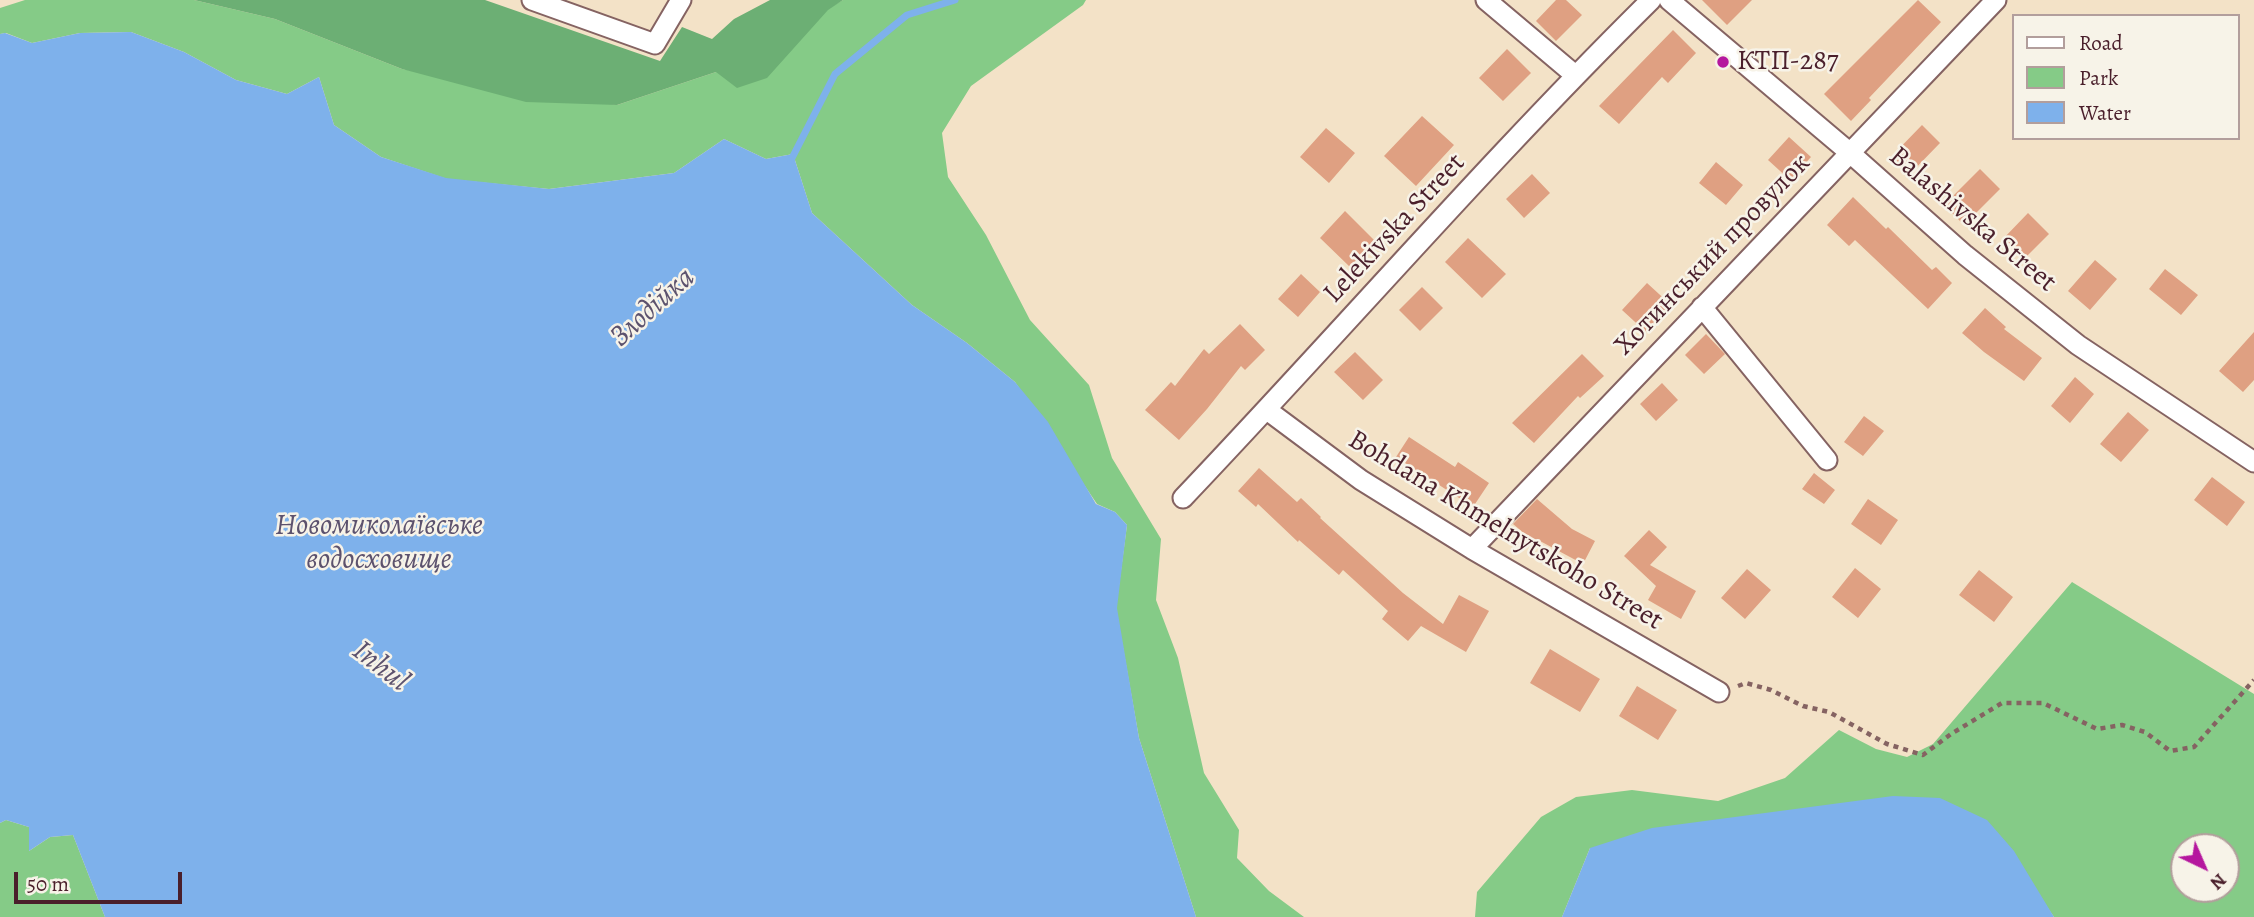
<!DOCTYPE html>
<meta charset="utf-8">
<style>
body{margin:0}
#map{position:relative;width:2254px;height:917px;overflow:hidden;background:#f3e2c7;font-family:Alegreya,serif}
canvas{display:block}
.legend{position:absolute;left:2012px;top:14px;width:228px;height:126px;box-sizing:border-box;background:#f7f3e8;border:2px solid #b29e9c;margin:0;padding:9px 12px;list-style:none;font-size:21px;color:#4a1f2b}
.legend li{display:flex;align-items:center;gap:14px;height:35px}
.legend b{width:35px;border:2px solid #b29e9c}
.north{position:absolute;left:2170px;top:833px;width:70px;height:70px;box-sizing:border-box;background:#f7f3e8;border:2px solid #b29e9c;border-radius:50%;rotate:136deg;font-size:19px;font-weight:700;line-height:28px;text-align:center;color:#4a1f2b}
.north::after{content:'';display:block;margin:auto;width:24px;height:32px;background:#b5179e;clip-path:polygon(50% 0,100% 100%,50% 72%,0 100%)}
.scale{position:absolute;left:14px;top:872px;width:168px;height:32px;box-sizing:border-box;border:4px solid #4a1f2b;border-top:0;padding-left:9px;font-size:21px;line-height:24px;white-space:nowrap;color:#4a1f2b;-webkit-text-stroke:5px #f7f3e8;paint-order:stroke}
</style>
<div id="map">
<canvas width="2254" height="917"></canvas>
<ul class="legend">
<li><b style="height:9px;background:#fff"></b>Road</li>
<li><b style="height:19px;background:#85cb87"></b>Park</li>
<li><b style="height:19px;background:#7eb1eb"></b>Water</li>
</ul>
<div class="north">N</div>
<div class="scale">50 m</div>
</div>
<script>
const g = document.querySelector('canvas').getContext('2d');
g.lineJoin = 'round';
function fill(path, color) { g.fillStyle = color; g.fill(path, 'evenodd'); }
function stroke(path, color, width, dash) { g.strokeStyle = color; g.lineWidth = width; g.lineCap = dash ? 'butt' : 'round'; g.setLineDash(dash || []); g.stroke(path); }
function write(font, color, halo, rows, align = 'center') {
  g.font = font + ' Alegreya,serif'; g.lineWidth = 5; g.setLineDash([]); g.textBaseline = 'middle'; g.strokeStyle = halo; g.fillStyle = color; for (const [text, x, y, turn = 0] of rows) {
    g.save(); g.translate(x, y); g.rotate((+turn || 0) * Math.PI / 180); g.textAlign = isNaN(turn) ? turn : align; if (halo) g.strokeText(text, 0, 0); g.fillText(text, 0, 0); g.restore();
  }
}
fill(new Path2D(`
 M25 0H194L275 19 402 69 617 105 716 72 843 0H1086L1083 5 971 86 942 133 948 177 986 235 1030 320 1089 385 1112 458 1161 539 1156 600 1178 658 1204 773 1239 830 1237 858 1269 891 1304 917H1196L1139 738 1116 608 1127 525 1115 512 1097 504 1015 382 967 343 912 305 812 213 793 154 766 159 724 139 674 173 549 189 447 179 381 157 334 125 319 77 287 94 236 80 184 52 131 32 80 33 32 43 6 33 0 34V8Z
 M2072 582 2254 694V917H2054L2038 894 1590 848 1562 917H1475L1477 892 1541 817 1576 797 1632 790 1718 801 1785 778 1839 730 1876 749 1907 757 1933 744ZM2184 847H2226V889H2184Z
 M6 820 29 827V851L50 837 73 835 105 917H0V823Z`), '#85cb87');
fill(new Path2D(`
 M194 0H485L660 61 682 27 712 39 734 19 770 0H843L828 10 767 78 737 88 716 72 617 105 526 102 402 69 275 19Z`), '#6caf74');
fill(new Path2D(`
 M131 32 184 52 236 80 287 94 319 77 334 125 381 157 446 178 549 189 674 173 724 139 766 159 793 154 812 213 912 305 967 343 1015 382 1048 422 1096 504 1115 512 1127 525 1117 608 1139 738 1196 917H105L73 835 50 837 29 851V827L6 820 0 823V34L5 33 32 43 80 33Z
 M1893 796 1940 798 1987 820 2014 851 2054 917H1562L1590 848 1652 828Z`), '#7eb1eb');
stroke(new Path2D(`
 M791 160 835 74 907 15 955 0`), '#7eb1eb', 7);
fill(new Path2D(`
 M1556 0H1566L1582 15 1556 41 1536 21Z
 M1702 0H1752L1727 25Z
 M1918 0 1941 22 1869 98 1871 100 1851 121 1824 94Z
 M1673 30 1696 53 1668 83 1662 77 1619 124 1599 106Z
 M1507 49 1531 73 1503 101 1479 78Z
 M1422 116 1454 145 1416 186 1384 156Z
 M1922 125 1940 143 1908 176 1890 158Z
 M1326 128 1355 153 1329 183 1300 157Z
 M1789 137 1811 157 1790 180 1768 160Z
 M1716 162 1743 185 1726 205 1699 183Z
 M1980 169 2000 189 1964 225 1944 205Z
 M1532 174 1550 193 1524 218 1506 199Z
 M1853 197 1886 229 1888 227 1932 270 1936 267 1952 283 1928 309 1855 240 1849 246 1827 225Z
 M1345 211 1375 241 1350 267 1320 238Z
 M2028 213 2049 234 2023 260 2002 240Z
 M1468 238 1506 274 1482 298 1445 262Z
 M2095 260 2117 279 2090 310 2068 291Z
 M2165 269 2198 295 2181 315 2149 289Z
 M1301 274 1320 292 1298 317 1278 299Z
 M1647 283 1671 305 1646 332 1622 310Z
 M1422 287 1443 308 1420 331 1399 310Z
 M1985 308 2006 327 2004 329 2042 358 2024 381 1984 352 1962 333Z
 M1240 324 1265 350 1245 370 1241 366 1207 409 1179 440 1145 410 1171 382 1175 386 1204 349 1209 354Z
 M2254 332V380L2243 392 2219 371Z
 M1706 334 1725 354 1704 374 1685 355Z
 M1355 352 1383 380 1363 400 1334 372Z
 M1582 354 1604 376 1580 398 1578 396 1534 443 1512 423Z
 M2075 377 2094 394 2070 423 2051 406Z
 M1662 383 1678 400 1656 421 1640 404Z
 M2128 412 2149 430 2121 462 2100 444Z
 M1864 416 1884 431 1863 456 1844 442Z
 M1409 437 1455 467 1458 462 1489 483 1473 507 1396 457Z
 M1259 468 1297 502 1301 498 1321 517 1320 518 1403 593 1443 624 1459 595 1489 611 1466 652 1421 626 1408 641 1382 619 1388 611 1343 570 1339 575 1299 540 1298 542 1258 504 1256 507 1238 491Z
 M1814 473 1835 490 1824 504 1802 489Z
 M2212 477 2245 502 2227 526 2194 500Z
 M1537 499 1572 529 1595 541 1583 564 1540 541 1537 544 1513 524Z
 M1868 499 1898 520 1881 545 1851 524Z
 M1649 530 1667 547 1650 565 1696 591 1681 619 1648 600 1656 586 1624 556Z
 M1855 568 1881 589 1858 618 1832 597Z
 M1747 569 1771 590 1745 619 1721 598Z
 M1979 570 2013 597 1994 622 1959 595Z
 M1550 649 1600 679 1580 712 1530 683Z
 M1637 686 1677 710 1658 740 1619 716Z`), '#dfa082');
const minor = new Path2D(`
 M532 0 655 44 681 0
 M1486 0 1575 75
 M1669 0 1849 152 1965 255 2078 345 2254 462
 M1702 307 1827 460
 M1267 410 1361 480 1472 549 1719 692
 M1183 498C1340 333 1489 160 1651 0
 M1472 549 1996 0`);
stroke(minor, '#856362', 23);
stroke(new Path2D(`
 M1738 686 1746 683 1771 690 1803 706 1829 712 1887 744 1923 755 1951 734 2002 703H2043L2097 729 2122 725 2145 732 2170 751 2194 747 2254 680`), '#856362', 4.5, [5, 5]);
stroke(minor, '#fff', 19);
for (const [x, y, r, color] of [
 [1723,62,7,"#b5179e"]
]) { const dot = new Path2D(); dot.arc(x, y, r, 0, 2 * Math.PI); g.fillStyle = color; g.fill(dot); stroke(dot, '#f7f3e8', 2.5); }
write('28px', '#4a1f2b', '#f7f3e8', [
 ["КТП-287",1737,62]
], 'left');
write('28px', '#4a1f2b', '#f7f3e8', [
 ["Balashivska Street",1972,220,40],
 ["Lelekivska Street",1395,229,-47],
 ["Хотинський провулок",1713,255,-46],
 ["Bohdana Khmelnytskoho Street",1505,531,31]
]);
write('italic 30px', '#5c526e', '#f7f3e8', [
 ["Злодійка",653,308,-42],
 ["Новомиколаївське",379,527],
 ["водосховище",379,561],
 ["Inhul",380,667,38]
]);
</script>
